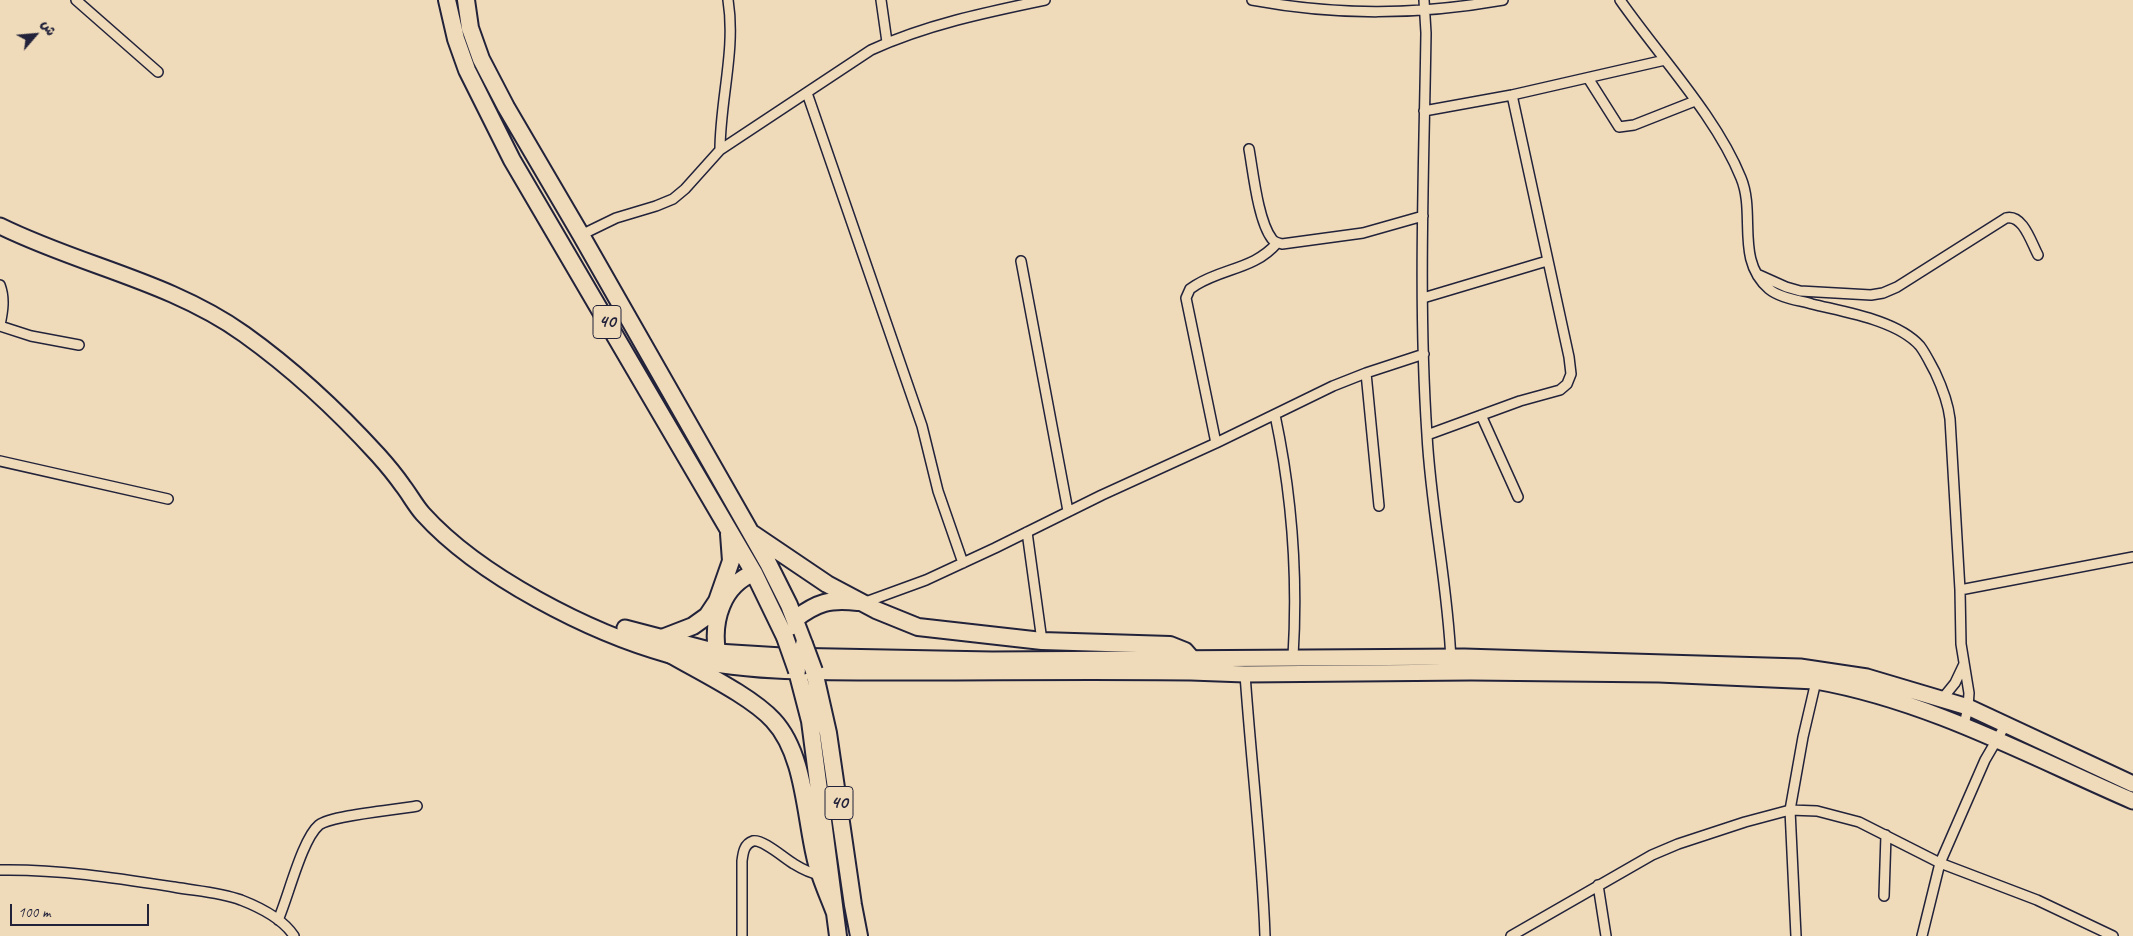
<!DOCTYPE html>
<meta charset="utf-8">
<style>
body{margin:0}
#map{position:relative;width:2133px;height:936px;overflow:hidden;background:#efdbb9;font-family:Caveat,"Playpen Sans Arabic",sans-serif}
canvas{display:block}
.north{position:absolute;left:10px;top:10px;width:50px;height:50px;-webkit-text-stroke:4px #efdbb9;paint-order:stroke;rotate:63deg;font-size:14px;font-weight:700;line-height:20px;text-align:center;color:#22223b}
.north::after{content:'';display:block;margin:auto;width:18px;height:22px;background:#22223b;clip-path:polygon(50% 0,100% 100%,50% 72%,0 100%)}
.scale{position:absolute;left:10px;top:904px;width:139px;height:22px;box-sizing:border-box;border:2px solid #22223b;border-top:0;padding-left:6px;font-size:15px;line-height:18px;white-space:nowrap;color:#22223b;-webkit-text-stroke:4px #efdbb9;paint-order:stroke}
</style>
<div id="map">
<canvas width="2133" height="936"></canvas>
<div class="north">ش</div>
<div class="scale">100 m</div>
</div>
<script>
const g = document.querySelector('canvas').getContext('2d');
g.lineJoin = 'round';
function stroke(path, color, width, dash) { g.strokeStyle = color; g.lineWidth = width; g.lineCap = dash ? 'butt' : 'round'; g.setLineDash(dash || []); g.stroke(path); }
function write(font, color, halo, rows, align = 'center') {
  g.font = font + ' Caveat,sans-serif'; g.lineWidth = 4; g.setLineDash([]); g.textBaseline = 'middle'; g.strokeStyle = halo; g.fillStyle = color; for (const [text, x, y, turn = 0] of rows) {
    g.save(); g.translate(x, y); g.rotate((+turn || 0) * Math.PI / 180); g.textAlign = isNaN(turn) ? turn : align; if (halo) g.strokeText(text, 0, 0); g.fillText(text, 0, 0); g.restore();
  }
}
const street = new Path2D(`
 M76 0 158 72
 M881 0 887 42
 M1252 0C1338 16 1418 15 1503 0
 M1424 0 1426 33C1424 167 1418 301 1427 435 1431 511 1448 585 1451 661
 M1620 0C1659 56 1716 116 1741 178 1756 214 1735 260 1769 289 1780 298 1798 300 1812 304 1844 312 1897 320 1920 346 1926 354 1930 363 1935 372 1942 387 1948 402 1950 419L1960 590 1961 644 1969 693 1968 707 1964 725
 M1588 78 1619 127 1634 125 1695 101
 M807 93 922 426 938 491 963 563
 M1424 111 1512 95 1665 60
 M1249 149C1253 171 1258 221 1272 239 1274 242 1278 243 1282 244L1363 233 1423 216
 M720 150C720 100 736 50 728 0
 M581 235 616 218 656 206 673 199 685 189 720 150 871 50C925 25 987 12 1045 0
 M1021 261 1068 511
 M1757 274 1786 287 1800 291 1871 295 1883 293 1897 287 2006 218C2023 214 2031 242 2038 255
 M0 285C5 298 3 311 0 325
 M1423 298 1547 261
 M0 326 31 336 79 345
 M1366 373 1379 506
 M1275 415C1292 495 1298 576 1293 657
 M1481 415 1518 497
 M1427 435 1520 401 1560 390 1567 384 1571 374 1569 357 1512 95
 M1216 443 1186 298 1190 289 1196 285C1223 268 1255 269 1277 243
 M0 461 168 499
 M1027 532 1042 641
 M1960 590 2133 557
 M863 603 926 580 995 548 1102 495 1216 443 1333 386 1366 373 1424 354
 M1245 674C1251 761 1262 849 1265 936
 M1942 699 1955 683 1964 664
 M0 870C59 869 116 878 174 887 196 891 219 892 241 900 259 907 283 919 294 936
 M1598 885 1606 936
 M1884 896 1886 835
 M278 920C288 898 302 839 319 825 332 815 396 810 417 806
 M742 936V861C743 853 744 844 753 841 763 839 785 859 794 864 802 869 810 873 820 875
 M1511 936 1652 855 1678 844 1745 822 1790 810 1817 811 1859 822 1940 863 2037 900 2113 936
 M1796 936 1790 810 1803 737 1817 677
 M1922 936 1940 863 1985 760 2006 724`);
const primary = new Path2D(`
 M0 226C81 266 169 281 244 334 293 369 338 411 378 455 387 465 396 476 403 486 410 495 415 505 423 514 479 576 590 633 670 655 744 674 828 672 904 672 999 672 1095 671 1191 672L1245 674 1471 672 1659 674 1816 681C1929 701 2029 756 2133 801
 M625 628 717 652 782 656 992 660 1464 657 1800 667 1867 677 1968 707 2133 784`);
const highway = new Path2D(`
 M447 0 456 39 467 70 512 160 754 573 785 637
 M466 0 470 28 481 59 506 107 581 235 768 563 789 605 804 644
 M753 534 827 584 876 610 918 627 1042 641 1170 645 1185 651 1192 659
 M795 619C818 602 829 599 858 602
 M662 638 693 626 707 616 717 601 731 561 729 534
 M717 652C712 621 722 585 754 573
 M670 654C699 671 751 696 773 720 804 753 805 813 815 856 819 876 828 894 835 913
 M797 671 810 721 838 936
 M814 671 828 733 853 905 859 936`);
stroke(street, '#22223b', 12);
stroke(primary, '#22223b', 19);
stroke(highway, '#22223b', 20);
stroke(street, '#efdbb9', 9);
stroke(primary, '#efdbb9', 15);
stroke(highway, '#efdbb9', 16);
const highwayBridge = new Path2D(`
 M785 637 797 671
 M804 644 814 671`);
stroke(highwayBridge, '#22223b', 20, []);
stroke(highwayBridge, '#efdbb9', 16);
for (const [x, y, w] of [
 [607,322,28],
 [839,803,28]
]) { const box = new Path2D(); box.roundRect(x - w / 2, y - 16.5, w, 33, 4); g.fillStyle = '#efdbb9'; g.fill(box); stroke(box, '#22223b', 1); }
write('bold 19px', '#22223b', null, [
 ["40",607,322],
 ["40",839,803]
]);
</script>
